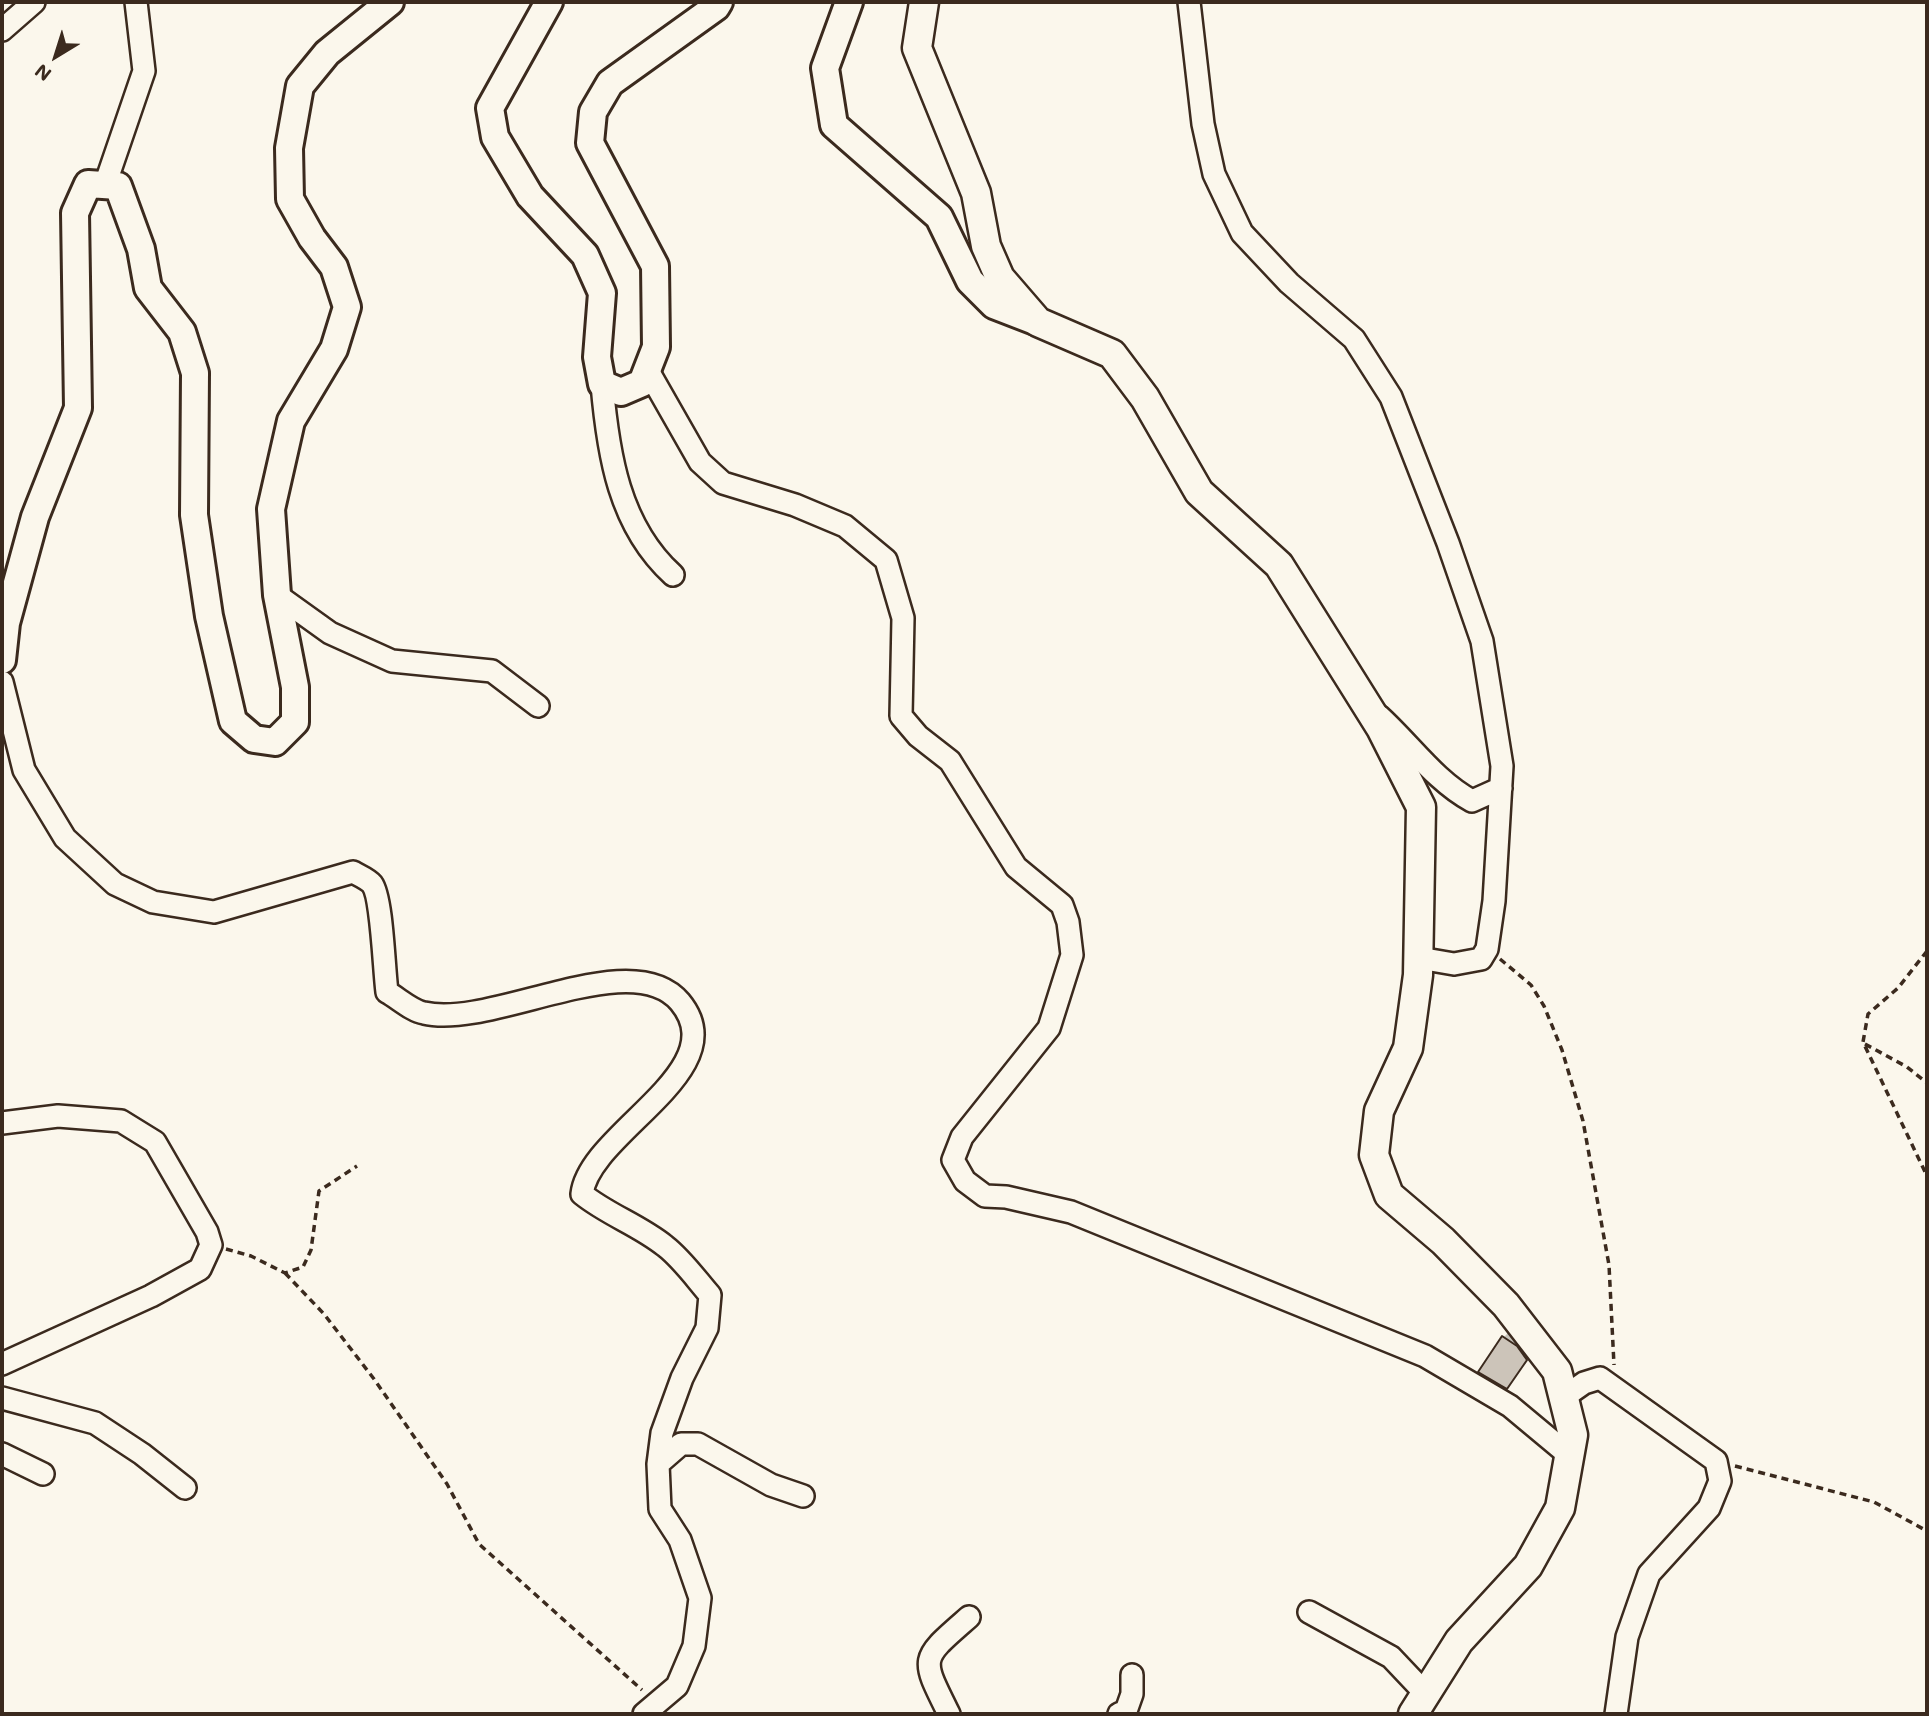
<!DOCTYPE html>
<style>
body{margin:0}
#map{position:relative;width:1929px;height:1716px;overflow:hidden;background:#fbf7ec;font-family:Mali,sans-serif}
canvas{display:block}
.frame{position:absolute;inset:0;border:4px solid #3b2a1e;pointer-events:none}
.north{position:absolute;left:21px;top:21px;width:70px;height:70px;-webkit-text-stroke:5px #fbf7ec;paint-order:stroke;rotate:218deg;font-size:19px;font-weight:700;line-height:28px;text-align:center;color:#3b2a1e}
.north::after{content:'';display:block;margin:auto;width:24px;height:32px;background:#3b2a1e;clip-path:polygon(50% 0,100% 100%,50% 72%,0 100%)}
</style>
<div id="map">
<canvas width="1929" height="1716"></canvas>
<div class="frame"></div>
<div class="north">N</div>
</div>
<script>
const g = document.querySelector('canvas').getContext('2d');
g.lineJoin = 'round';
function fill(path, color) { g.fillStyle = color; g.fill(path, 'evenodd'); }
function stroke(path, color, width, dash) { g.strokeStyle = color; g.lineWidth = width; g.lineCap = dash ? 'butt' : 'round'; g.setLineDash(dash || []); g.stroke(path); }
fill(new Path2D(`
 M1520 1321 1542 1343 1507 1387 1504 1337Z`), '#0003');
const building = new Path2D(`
 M1502 1336 1517 1346 1527 1360 1507 1389 1478 1372Z`);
fill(building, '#ccc4b9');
stroke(building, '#3b2a1e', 2);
const minor = new Path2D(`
 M1189 2 1203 124 1214 174 1242 233 1289 283 1354 339 1391 397 1448 543 1482 641 1502 766 1494 901 1487 949 1481 959 1454 964 1419 958
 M2 30 34 2
 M105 185 144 71 136 2
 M647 369 700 462 723 483 795 505 845 526 886 560 903 618 901 716 918 736 950 761 1016 867 1062 905 1068 922 1072 955 1049 1028 962 1137 953 1160 965 1181 985 1196 1006 1197 1071 1212 1425 1356 1510 1406 1570 1456
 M602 384C608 454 619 526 673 575
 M277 595 330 633 392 661 492 671 538 706
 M2 682 24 770 65 838 115 884 153 902 214 912 353 872C358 875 368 879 372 884 382 897 384 970 387 992 398 998 412 1011 424 1013 493 1029 631 944 680 1002 737 1071 589 1132 582 1194 608 1215 639 1225 665 1246 682 1259 696 1279 710 1295L707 1328 682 1378 662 1433 658 1464 660 1509 680 1540 700 1598 694 1646 677 1686 644 1714
 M1379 716C1410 744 1435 781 1472 801L1501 788
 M2 1123 58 1116 121 1121 155 1142 207 1232 211 1245 200 1269 151 1296 2 1364
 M1564 1397 1584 1383 1600 1378 1716 1461 1720 1481 1709 1508 1649 1574 1627 1637 1616 1714
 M2 1398 95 1423 142 1454 185 1488
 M2 1454 43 1474
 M658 1464 681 1444H698L771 1485 803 1496
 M1309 1612 1391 1657 1426 1694
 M949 1714C920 1656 920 1660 969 1617
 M1119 1714 1126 1711 1132 1694V1675`);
const tertiary = new Path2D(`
 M549 2 490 108 495 137 530 196 585 255 602 293 597 357 602 384 621 392 642 383 656 347 655 266 590 143 593 112 610 83 716 7 719 2
 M849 2 825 68 834 125 939 217 970 281 994 305 1038 322
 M2 660 6 623 35 517 78 408 75 213 88 184 118 186 141 249 148 288 182 332 195 373 194 515 209 616 233 721 254 739 275 742 295 722V687L277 595 271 509 291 421 334 349 347 307 334 267 312 238 290 199 289 148 300 86 327 53 390 2`);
const secondary = new Path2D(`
 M924 2 917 48 976 193 986 246 1000 278 1038 322 1112 354 1145 398 1199 492 1279 565 1381 728 1421 807 1418 975 1408 1048 1379 1111 1374 1155 1389 1195 1443 1241 1506 1305 1557 1371 1573 1435 1560 1508 1528 1566 1459 1641 1413 1714`);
stroke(minor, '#3b2a1e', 26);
stroke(tertiary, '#3b2a1e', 32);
stroke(secondary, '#3b2a1e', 33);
stroke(new Path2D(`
 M1927 951 1898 988 1868 1014 1863 1042 1927 1176
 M1500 959 1531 985 1544 1006 1562 1050 1583 1121 1609 1265 1614 1365
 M1865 1044 1907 1067 1927 1083
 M226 1249 251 1256 285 1273 303 1267 311 1250 319 1191 357 1166
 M285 1273 324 1314 374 1379 447 1484 479 1544 642 1690
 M1735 1466 1874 1502 1927 1531`), '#3b2a1e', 3.5, [7, 5]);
stroke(minor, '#fbf7ec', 21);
stroke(tertiary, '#fbf7ec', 26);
stroke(secondary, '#fbf7ec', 28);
</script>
